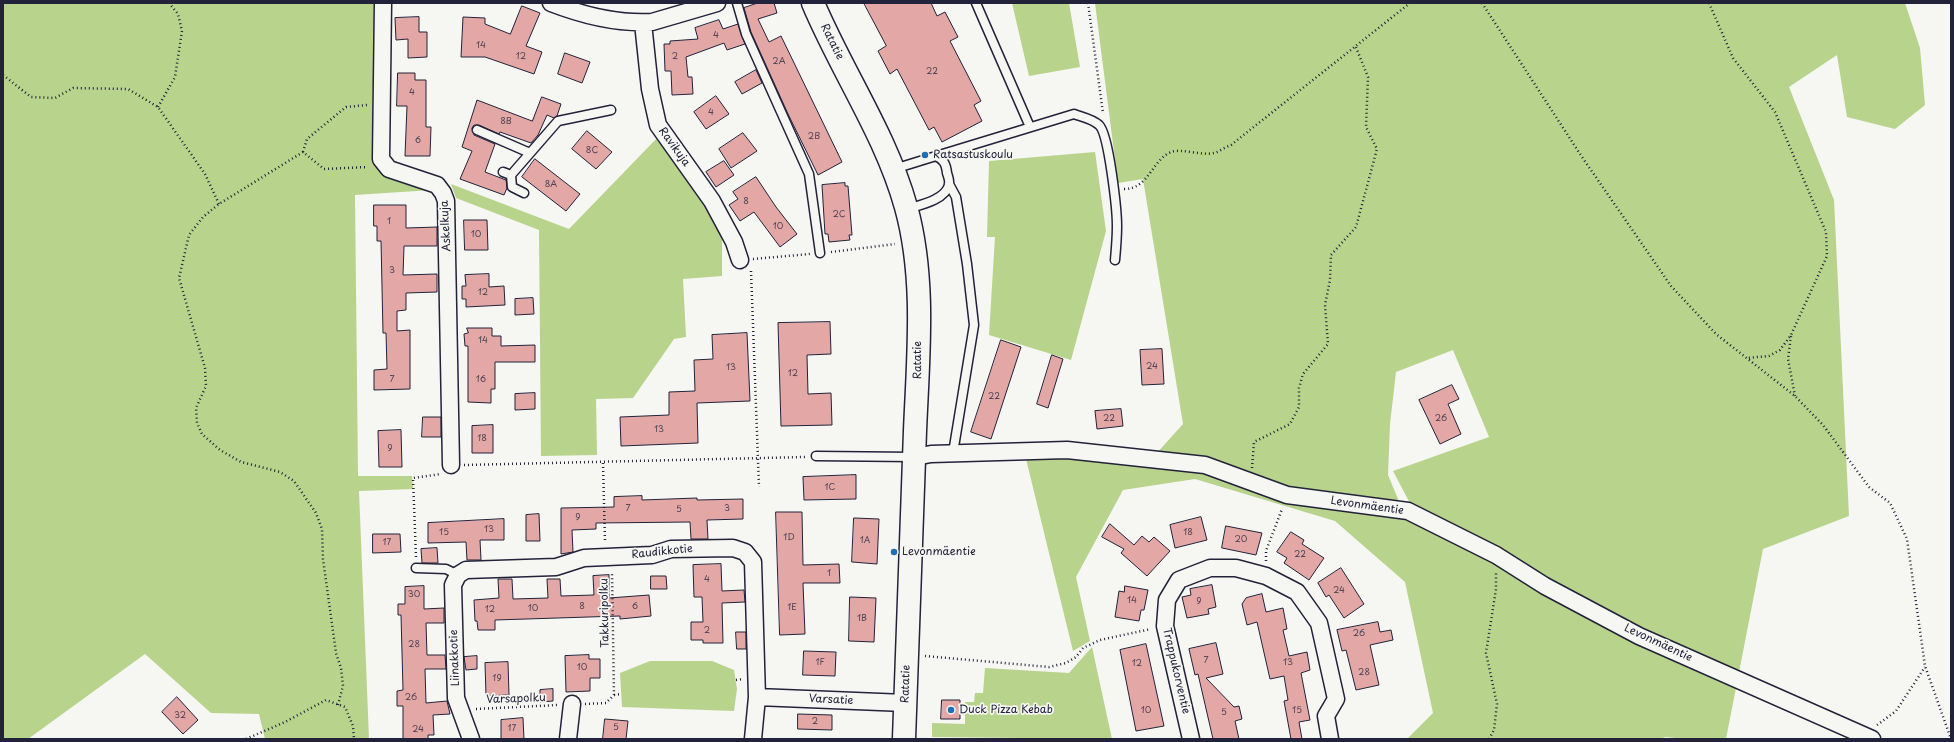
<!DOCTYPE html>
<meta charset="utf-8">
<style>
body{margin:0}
#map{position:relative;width:1954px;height:742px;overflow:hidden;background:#f6f6f2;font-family:"Playpen Sans",sans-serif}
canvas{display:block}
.frame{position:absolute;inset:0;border:4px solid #22223b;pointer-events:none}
</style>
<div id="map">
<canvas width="1954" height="742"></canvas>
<div class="frame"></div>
</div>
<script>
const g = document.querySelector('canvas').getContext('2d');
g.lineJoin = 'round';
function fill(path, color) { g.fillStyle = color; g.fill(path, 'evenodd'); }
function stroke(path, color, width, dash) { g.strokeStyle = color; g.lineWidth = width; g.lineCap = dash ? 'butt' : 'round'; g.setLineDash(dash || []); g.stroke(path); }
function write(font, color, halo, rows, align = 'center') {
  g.font = font + ' "Playpen Sans",sans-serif'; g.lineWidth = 3.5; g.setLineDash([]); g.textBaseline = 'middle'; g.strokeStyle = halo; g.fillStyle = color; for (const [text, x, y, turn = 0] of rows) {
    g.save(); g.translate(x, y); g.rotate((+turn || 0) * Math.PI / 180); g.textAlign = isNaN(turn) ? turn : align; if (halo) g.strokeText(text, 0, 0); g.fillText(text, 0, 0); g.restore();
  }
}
fill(new Path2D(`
 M3 3H381V167L432 190 355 195 358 476H412L413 489 359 491 369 739H265L259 714 211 713 145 654 28 739H3Z
 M1012 3H1069L1080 67 1029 76Z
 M1095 3H1905L1920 48 1925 105 1895 129 1847 117 1837 55 1789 87 1834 200 1849 516 1763 549 1726 739H1684L1666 737 1659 739H1407L1433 713 1405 582 1335 521 1195 479 1123 490 1076 577 1090 641 1073 651 1026 459 1068 454 1204 469 1287 498 1412 507 1393 471 1489 437 1453 350 1396 372 1390 424 1388 475 1401 506 1287 491 1156 454 1183 424 1143 179 1118 183Z
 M659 136 708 204 722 231V276L683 279 686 337 674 339 633 398 596 399 597 455 541 456 539 230 456 198 451 184 569 229Z
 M1095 152 1106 231 1071 360 989 335 995 237H987L989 161Z
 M1092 647 1112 739 932 737V723L965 724V702H974L975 693H983L985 668 1069 673Z
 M650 661H712L734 670 737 689 734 711 622 707 620 673Z`), '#b8d38b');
const building = new Path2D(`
 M758 3H774L777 13 758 19 769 42 781 36 842 162 818 175 788 114 751 32 744 8Z
 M864 3H931L937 16 945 12 958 37 950 41 981 101 974 105 982 121 942 142 934 127 929 130 897 69 890 74 878 51 886 46Z
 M522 6 540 13 526 46 542 52 534 74 485 57H461L463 17 485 18V24L510 34Z
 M419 17V32H427V57L408 58V39L396 40 395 18Z
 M719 20 723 29 738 24 745 44 727 50 724 43 686 57 688 77H692L693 94 672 95 671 71H665L664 44H670V41L698 39 695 28Z
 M565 53 590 62 582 83 558 74Z
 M756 70 762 83 742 94 735 82Z
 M398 73H415V80H426V127H431L430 156H405L407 106H397Z
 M716 96 729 114 706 129 694 112Z
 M542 97 561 104 557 116 554 118 547 115 538 135 531 143 500 132 499 134 479 125H474L472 128 474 135 495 144 485 172 506 180 507 188 504 195 460 179 472 151 462 147 477 100 532 121Z
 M587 131 612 152 596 169 572 149Z
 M743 133 757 151 731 168 719 149Z
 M535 159 580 194 566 211 522 177Z
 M724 161 734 175 716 187 706 172Z
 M756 177 776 207 797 234 780 247 754 212 740 221 729 205 738 199 733 192Z
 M845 183V186H848L852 235H849L850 240 829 242 828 234H825L822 185Z
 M374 205H406V228L437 227V246H404L403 275 437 274V292L406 293V310L397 311V331L410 330V389L374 390V370L387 369 386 333H383L381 241H377V226H374Z
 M464 220H487L488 250H465Z
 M489 274V287L504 286 505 305 466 307V299H462V286H466L465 275Z
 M533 298 534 314 515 315V299Z
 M830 322 831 354 807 355 808 394 831 393 832 425 781 426 778 323Z
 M467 328H492V336H501V346L535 345V362H495V389H491V403L468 402V346H465L464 334 468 333Z
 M747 333 750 401 697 403 698 443 621 446 620 417 669 415V392L695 391 694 360 713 359 712 335Z
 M1001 340 1021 347 991 439 971 432Z
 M1162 349 1164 384 1142 385 1140 350Z
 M1052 355 1063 359 1048 408 1037 404Z
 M1452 385 1459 399 1448 404 1461 434 1440 444 1419 400Z
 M535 393V409L515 410V394Z
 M1121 409 1123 426 1097 429 1095 411Z
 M423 417H441V437H422Z
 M493 425V453H472V426Z
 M401 430 402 467H379L378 431Z
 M856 475V499L804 500 803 477Z
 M642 496V500L697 498V500L743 499V519L707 520 708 539H691L690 522 596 523V529L572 530 573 552 561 554V508L614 507V497Z
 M776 512H802L803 565 839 564 840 583H803L805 634 780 635Z
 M539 514 540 541H526V515Z
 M1201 517 1207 540 1175 548 1170 525Z
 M854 518 879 519 877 564 852 562Z
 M504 519V540H480L481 560H467L466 542 428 543V523Z
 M1110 524 1134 545 1142 536 1149 542 1154 537 1170 551 1147 576 1121 553 1124 549 1102 537Z
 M1226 526 1262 533 1256 555 1222 548Z
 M1291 532 1304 540 1302 544 1324 558 1309 580 1284 563 1287 558 1277 552Z
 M373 534H400L401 552 373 553Z
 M437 548 438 563H422L421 549Z
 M721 564 722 591 744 590 745 602 722 603 723 643H703V640H691V622H703L702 597H694L693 565Z
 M1341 568 1364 604 1344 618 1329 595 1326 597 1318 583Z
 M609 575V598L649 595 651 616 620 619V616L495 620V630H478L477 621H475L474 600 499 598 498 579H512L513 599 548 598 547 579H560L561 596 594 595 593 576Z
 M651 576H666L667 589H651Z
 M1212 585 1216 607 1208 609 1209 614 1187 618 1182 597 1191 595 1190 589Z
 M424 586V609L444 608V623H426L427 655H445L446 669H425L426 703 447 701 450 714 433 715 434 735H428V739H403V706H397V691L403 690 401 615H398V604H405V587Z
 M1125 586 1148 590 1144 610H1141L1139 621 1115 617 1119 591 1124 592Z
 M1262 594 1266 612 1283 608 1287 629 1283 630 1289 656 1307 652 1310 670 1301 673 1310 720 1299 722 1302 739H1291L1284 701 1288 700 1284 676 1270 679 1257 622 1247 625 1242 604 1246 598Z
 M850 597 876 598 874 642 849 641Z
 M1378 622 1380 632 1391 630 1393 640 1370 645 1379 685 1356 690 1346 650 1342 651 1337 630Z
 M736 632H746V649H737Z
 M1216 643 1223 674 1206 678 1234 707 1239 706 1242 719 1235 721 1239 739H1213L1198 674 1195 675 1189 649Z
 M1146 644 1164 726 1136 731 1120 650Z
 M804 651 836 652 835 676 803 675Z
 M589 655V659H600V678H590V691L566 692 565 656Z
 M477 656V669L466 670 464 657Z
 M508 662 509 695 486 696 485 663Z
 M553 689V701L540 702V690Z
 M177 697 198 720 183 734 162 712Z
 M942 700H960V719H941Z
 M798 714 832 715V730L798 729Z
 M523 718 524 739H501V720Z
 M605 719 628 721 626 739H603Z`);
fill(building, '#e3a8a6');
stroke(building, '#22223b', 1);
const lane = new Path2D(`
 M737 3 746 34 809 174 820 253
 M976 3 1030 127
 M477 130 530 153
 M936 156 1074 114C1082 117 1093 119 1099 125 1109 134 1117 211 1117 226 1117 238 1116 249 1115 260
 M894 169 936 156C944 160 946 164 947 173 948 176 950 181 949 185 945 200 920 205 907 209
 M503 172 511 175 558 121 611 110
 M511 175 512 187 524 193
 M949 184 956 197 967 264 974 325 953 453
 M816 456 914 457
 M416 568 446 569 458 575`);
const street = new Path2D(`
 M383 3 381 159 389 169 437 185 443 193 446 201 451 465
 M551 3C582 15 618 24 652 22L717 3
 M643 23 650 89 658 125 712 201 734 242 740 260
 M915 457 931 454 1067 450 1205 465 1287 495 1408 511 1496 555 1545 586 1639 636 1872 739
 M757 697 905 703
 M471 739 456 698 453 585 458 575 466 570 556 567 584 558 652 555 671 549 733 548 745 552 753 562 757 697 753 739
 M568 739 572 704
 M1191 739 1165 626 1167 600 1179 580 1210 568H1236L1266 576 1297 592 1319 623 1336 699 1326 716 1330 739`);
const secondary = new Path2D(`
 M813 3C842 72 886 135 906 207 926 279 918 357 915 431 912 533 908 636 904 739`);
stroke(lane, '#22223b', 11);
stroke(street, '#22223b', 19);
stroke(secondary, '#22223b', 25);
stroke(new Path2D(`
 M1088 3 1103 113
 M1482 3 1582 157 1671 286 1716 334 1795 396 1823 425 1869 487 1890 503 1907 539 1925 666 1951 739
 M1709 3 1733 58 1775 112 1826 232 1827 256 1791 335 1780 350 1769 356 1747 358
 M3 75 31 97 55 98 73 88 128 89 158 107 205 174 219 204
 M158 107 175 77 182 31 178 14 169 3
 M303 152 307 139 346 107 367 105
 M1124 189C1149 189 1151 161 1171 152 1181 148 1202 156 1214 153 1219 152 1225 147 1231 145L1410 3
 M831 252 895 244
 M753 259 810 254
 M751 271 759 487
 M1791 336 1788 359 1795 396
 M603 463 605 542
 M464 465 805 457
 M1252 468 1254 442 1290 424 1299 407V388L1303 374 1328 344 1325 305 1330 280 1331 255 1356 227 1377 149 1366 127 1368 77 1355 45
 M416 557 413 478 441 474
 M1266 561V551L1282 509
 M925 656 1049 667 1066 663 1076 657 1083 648 1100 640 1151 629
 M736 680 743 679
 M614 695 621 694
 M585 704 606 703 614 695 612 572
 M338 705 343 686 341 668 336 653 323 559 322 529 316 513 294 481 280 472 241 462 220 450 202 434 197 423 196 408 206 386 205 368 179 278 189 235 203 217 219 204 303 152 324 169 368 167
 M476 709 558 705
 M1877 725 1896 711 1925 667
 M246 739 285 722 326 700 345 707 353 726 354 739
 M1489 739 1494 730 1497 704 1486 653 1496 589V571`), '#22223b', 2.5, [1, 3]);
stroke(lane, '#f6f6f2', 8);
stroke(street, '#f6f6f2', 16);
stroke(secondary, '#f6f6f2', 22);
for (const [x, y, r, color] of [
 [925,155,4,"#1f6fb2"],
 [894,552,4,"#1f6fb2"],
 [951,710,4,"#1f6fb2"]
]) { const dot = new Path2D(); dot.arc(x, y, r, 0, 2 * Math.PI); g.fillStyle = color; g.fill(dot); stroke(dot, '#f6f6f2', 1.5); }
write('9px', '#524456', null, [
 ["4",716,36],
 ["14",481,46],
 ["12",521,57],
 ["2",675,57],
 ["2A",779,62],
 ["22",932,72],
 ["4",412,93],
 ["4",711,113],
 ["8B",506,122],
 ["2B",814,137],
 ["6",418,141],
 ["8C",592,151],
 ["8A",551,185],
 ["8",746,202],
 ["2C",839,215],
 ["1",389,222],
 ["10",778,227],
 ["10",476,235],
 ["3",392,271],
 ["12",483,293],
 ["14",483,341],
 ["24",1152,367],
 ["13",731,368],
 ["12",793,374],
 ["7",392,380],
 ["16",481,380],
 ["22",994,397],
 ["22",1109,419],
 ["26",1441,419],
 ["13",659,430],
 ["18",482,439],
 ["9",390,449],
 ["1C",830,488],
 ["7",628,509],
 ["3",727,509],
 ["5",679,510],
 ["9",578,518],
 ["13",489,530],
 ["15",444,533],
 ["18",1188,533],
 ["1D",789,538],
 ["20",1241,540],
 ["1A",865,541],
 ["17",387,543],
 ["22",1300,555],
 ["1",829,574],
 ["4",707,580],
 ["24",1339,591],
 ["30",414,595],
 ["14",1132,601],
 ["9",1199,602],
 ["8",582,607],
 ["6",635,607],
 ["1E",792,608],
 ["10",533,609],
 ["12",490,610],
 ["1B",862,619],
 ["2",707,631],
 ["26",1359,634],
 ["28",414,645],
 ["7",1206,661],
 ["1F",820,663],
 ["13",1288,663],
 ["12",1137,664],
 ["10",582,668],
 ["28",1364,673],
 ["19",497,679],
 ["26",411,698],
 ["10",1146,711],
 ["15",1297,711],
 ["5",1224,713],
 ["32",180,716],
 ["2",815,722],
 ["5",616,728],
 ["17",512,729],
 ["24",418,730]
]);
write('11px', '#22223b', '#f6f6f2', [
 ["Ratatie",832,42,64],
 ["Ravikuja",674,147,54],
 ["Askelkuja",446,226,-93],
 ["Ratatie",918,360,-90],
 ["Levonmäentie",1367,506,8],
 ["Raudikkotie",662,552,-6],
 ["Takkuripolku",605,613,-91],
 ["Levonmäentie",1658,643,25],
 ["Liinakkotie",455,658,-92],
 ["Trappukorventie",1176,671,77],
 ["Ratatie",906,684,-88],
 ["Varsapolku",516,699,-2],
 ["Varsatie",831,700,3]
]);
write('11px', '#22223b', '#f6f6f2', [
 ["Ratsastuskoulu",933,155],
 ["Levonmäentie",902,552],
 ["Duck Pizza Kebab",959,710]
], 'left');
</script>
